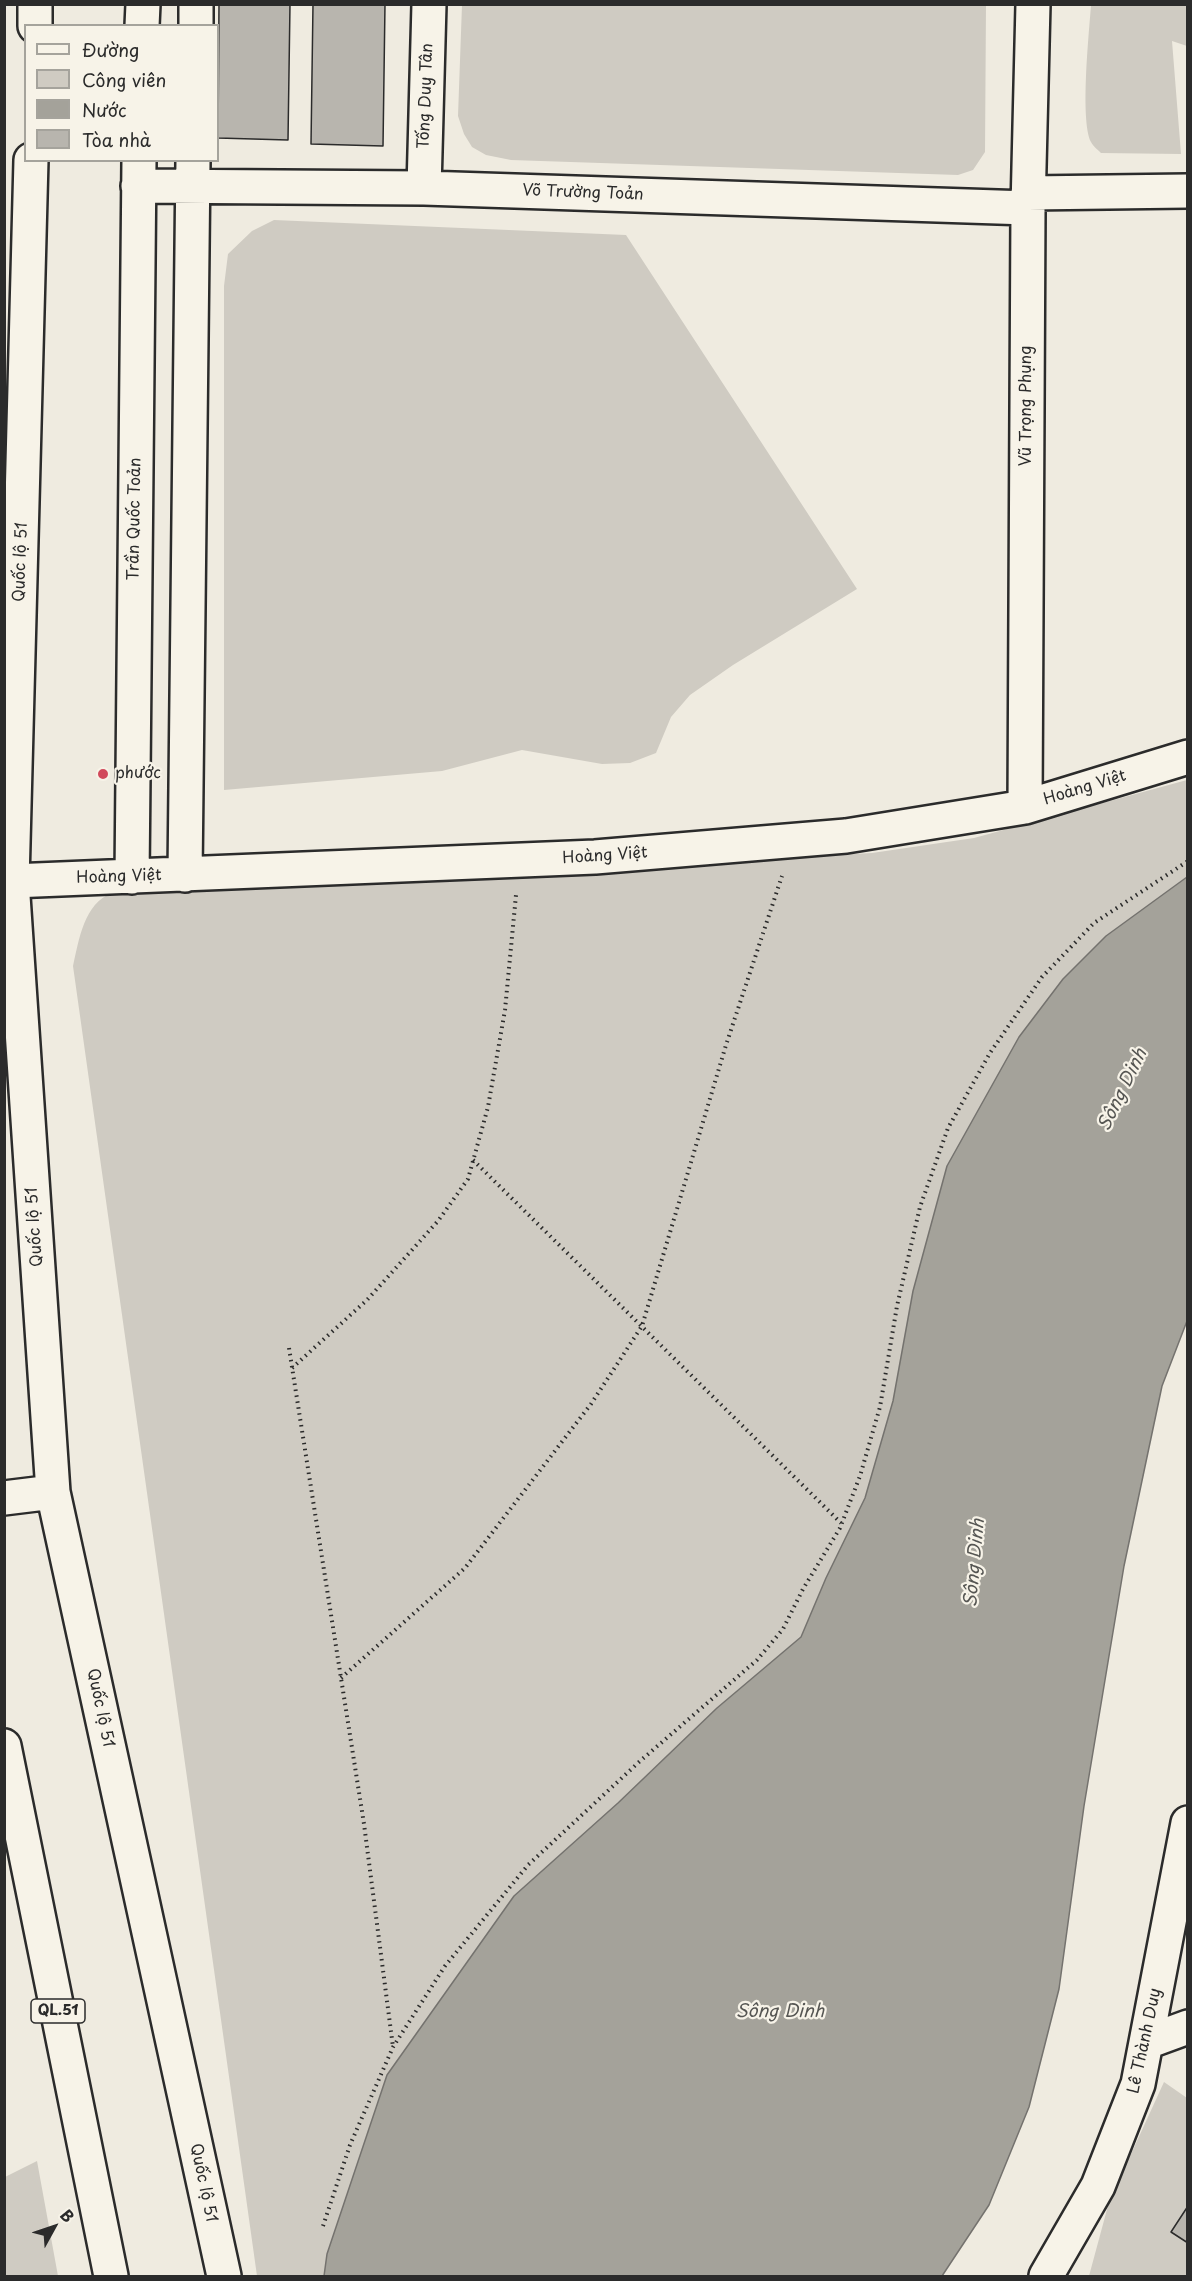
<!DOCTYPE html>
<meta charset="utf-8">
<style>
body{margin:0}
#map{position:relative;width:1192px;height:2281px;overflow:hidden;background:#efebe0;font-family:"Playpen Sans",sans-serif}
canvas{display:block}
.frame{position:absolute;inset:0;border:6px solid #2b2b2b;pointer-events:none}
.legend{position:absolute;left:24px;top:24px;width:195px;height:138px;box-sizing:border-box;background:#f7f3e8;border:2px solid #a5a39c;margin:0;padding:8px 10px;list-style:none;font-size:18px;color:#2b2b2b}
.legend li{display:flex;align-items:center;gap:12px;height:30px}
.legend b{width:30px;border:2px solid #a5a39c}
.north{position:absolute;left:24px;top:2197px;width:60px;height:60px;-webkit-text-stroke:4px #f7f3e8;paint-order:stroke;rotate:50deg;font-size:16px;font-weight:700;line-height:24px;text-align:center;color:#2b2b2b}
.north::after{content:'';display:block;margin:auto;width:21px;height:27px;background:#2b2b2b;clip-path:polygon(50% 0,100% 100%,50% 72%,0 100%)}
</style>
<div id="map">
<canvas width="1192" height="2281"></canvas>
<div class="frame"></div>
<ul class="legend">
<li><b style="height:8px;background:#f7f3e8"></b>Đường</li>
<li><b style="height:16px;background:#cfcbc2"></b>Công viên</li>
<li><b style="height:16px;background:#a4a29a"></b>Nước</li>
<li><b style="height:16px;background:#b8b5ae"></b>Tòa nhà</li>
</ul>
<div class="north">B</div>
</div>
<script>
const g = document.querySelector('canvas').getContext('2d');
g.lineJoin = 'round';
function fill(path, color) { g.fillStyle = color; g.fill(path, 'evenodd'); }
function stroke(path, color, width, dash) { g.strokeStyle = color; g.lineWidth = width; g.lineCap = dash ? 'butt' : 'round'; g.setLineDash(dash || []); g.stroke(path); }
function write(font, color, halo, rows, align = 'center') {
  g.font = font + ' "Playpen Sans",sans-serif'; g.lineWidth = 4.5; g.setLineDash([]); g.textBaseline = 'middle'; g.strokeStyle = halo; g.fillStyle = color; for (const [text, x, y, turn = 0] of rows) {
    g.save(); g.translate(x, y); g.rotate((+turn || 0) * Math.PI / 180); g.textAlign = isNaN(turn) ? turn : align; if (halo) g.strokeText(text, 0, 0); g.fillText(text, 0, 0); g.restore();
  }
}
fill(new Path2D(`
 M462 5H986L985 152 973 170 958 175 511 160 486 155 472 147 464 134 458 116Z
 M1091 5H1187V46L1172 41 1181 154 1101 153C1098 150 1093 146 1091 142 1080 119 1089 34 1091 5Z
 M274 220 626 235 857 589 733 665 690 695 671 717 656 753 630 763 602 764 522 750 442 771 224 790V286L228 254 252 231Z
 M1187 780V877L1106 936 1063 979 1019 1037 947 1166 913 1291 893 1401 865 1498 826 1578 801 1637 717 1708 618 1803 514 1896 387 2075 327 2254 324 2276H257L73 966C79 940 84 903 112 893 119 891 128 890 136 889L872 853 974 838Z
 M1164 2082 1187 2098V2276H1089L1109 2202Z
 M37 2161 58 2276H5V2177Z`), '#cfcbc2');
const water = new Path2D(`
 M1187 877V1321L1162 1386 1124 1566 1084 1806 1059 1989 1029 2107 989 2205 942 2276H324L327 2254 387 2075 514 1896 618 1803 717 1708 801 1637 826 1578 865 1498 893 1401 913 1291 947 1166 1019 1037 1063 979 1106 936Z`);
fill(water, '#a4a29a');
stroke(water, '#74726e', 1.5);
const building = new Path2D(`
 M219 4H290L288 140 218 138Z
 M313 4H385L383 146 311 144Z
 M1188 2206V2243L1171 2232Z`);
fill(building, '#b8b5ae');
stroke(building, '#2b2b2b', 1.5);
const minor = new Path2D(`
 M142 26 143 4
 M196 26V4
 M138 186 424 188 1028 208
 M424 188 429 4
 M1028 193 1188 191
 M1025 807 1028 208 1033 4
 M185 875 193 160
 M132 877 139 160
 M12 881 595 857 846 836 1025 807 1188 757
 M1147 2042 1188 2027
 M1046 2276 1098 2186 1138 2084 1188 1823`);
const highway = new Path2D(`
 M35 26V4
 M31 160 12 881 53 1492 224 2276
 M4 1498 53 1492
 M4 1746 111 2276`);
stroke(minor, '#2b2b2b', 38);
stroke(highway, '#2b2b2b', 38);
stroke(new Path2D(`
 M473 1160 841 1523
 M289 1348 364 1824 393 2047
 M292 1368 367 1300 438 1221 468 1179 488 1107 505 1010 516 895
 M341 1678 465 1568 591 1404 642 1326 726 1045 782 876
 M323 2226 350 2145 393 2047 445 1966 528 1865 639 1762 757 1660 783 1629 803 1589 840 1528 860 1476 880 1407 897 1306 920 1207 948 1128 990 1053 1042 977 1094 923 1188 861`), '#2b2b2b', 4, [1.5, 4.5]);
stroke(minor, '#f7f3e8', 33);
stroke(highway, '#f7f3e8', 33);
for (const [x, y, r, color] of [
 [103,774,6,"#d1495b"]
]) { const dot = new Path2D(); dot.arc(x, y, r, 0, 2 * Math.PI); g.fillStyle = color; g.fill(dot); stroke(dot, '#f7f3e8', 2); }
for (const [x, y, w] of [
 [58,2011,54]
]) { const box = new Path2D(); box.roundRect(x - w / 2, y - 12, w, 24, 4.5); g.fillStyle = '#f7f3e8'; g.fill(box); stroke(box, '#2b2b2b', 1.5); }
write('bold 15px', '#2b2b2b', null, [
 ["QL.51",58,2011]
]);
write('16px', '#2b2b2b', '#f7f3e8', [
 ["Tống Duy Tân",426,96,-88],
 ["Võ Trường Toản",583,193,2],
 ["Vũ Trọng Phụng",1027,406,-90],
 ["Trần Quốc Toản",135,519,-89],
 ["Quốc lộ 51",21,562,-88],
 ["Hoàng Việt",1085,788,-17],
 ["Hoàng Việt",605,856,-4],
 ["Hoàng Việt",119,877,-2],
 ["Quốc lộ 51",35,1227,-94],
 ["Quốc lộ 51",100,1708,78],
 ["Lê Thành Duy",1145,2041,-78],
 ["Quốc lộ 51",203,2183,78]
]);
write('16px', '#2b2b2b', '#f7f3e8', [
 ["phước",115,774]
], 'left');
write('italic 18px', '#555552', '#f7f3e8', [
 ["Sông Dinh",1123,1090,-64],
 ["Sông Dinh",975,1563,-85],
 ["Sông Dinh",780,2012]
]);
</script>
